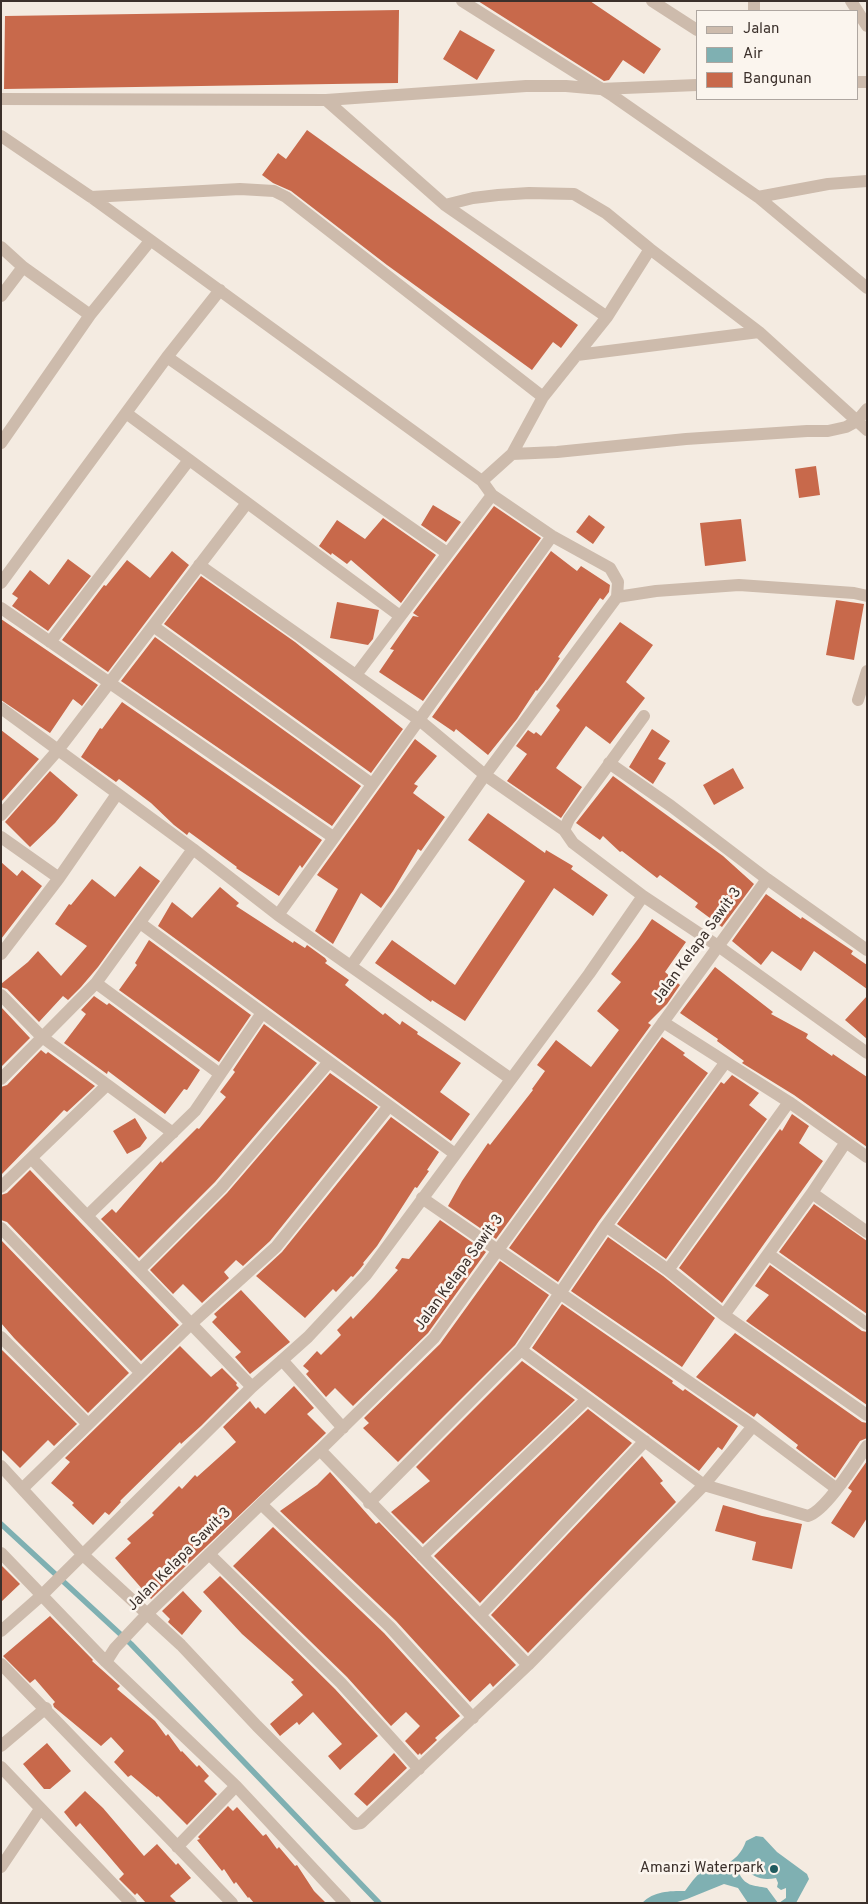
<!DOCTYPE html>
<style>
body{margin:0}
#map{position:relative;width:868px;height:1904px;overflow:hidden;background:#f4ebe1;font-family:Overpass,sans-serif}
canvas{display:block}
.frame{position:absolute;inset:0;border:2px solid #3b302b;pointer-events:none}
.legend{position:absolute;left:696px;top:10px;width:162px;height:90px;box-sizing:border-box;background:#fbf5ee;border:1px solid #aea6a0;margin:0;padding:6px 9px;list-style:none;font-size:15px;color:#3b302b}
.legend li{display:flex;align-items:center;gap:10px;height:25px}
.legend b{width:25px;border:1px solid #aea6a0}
</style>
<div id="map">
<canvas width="868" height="1904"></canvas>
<div class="frame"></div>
<ul class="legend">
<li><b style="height:6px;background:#cdbbac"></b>Jalan</li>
<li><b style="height:14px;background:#7fb0b2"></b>Air</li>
<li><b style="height:14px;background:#c8694b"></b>Bangunan</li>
</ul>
</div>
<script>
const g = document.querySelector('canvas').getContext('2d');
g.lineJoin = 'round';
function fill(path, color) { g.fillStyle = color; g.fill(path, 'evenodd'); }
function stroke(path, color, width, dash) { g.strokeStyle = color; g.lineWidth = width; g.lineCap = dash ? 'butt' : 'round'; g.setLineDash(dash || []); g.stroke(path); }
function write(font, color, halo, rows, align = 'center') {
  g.font = font + ' Overpass,sans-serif'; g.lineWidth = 5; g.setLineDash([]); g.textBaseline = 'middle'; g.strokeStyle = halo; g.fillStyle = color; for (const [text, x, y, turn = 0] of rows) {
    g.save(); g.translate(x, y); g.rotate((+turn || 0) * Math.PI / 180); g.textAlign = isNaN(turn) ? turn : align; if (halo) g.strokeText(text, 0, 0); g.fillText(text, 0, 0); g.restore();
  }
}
fill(new Path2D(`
 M756 1836 763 1837 777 1852 807 1874 809 1879 796 1903H779L786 1898V1888L781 1890 777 1887 778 1883 776 1878C762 1881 753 1877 743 1867L738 1871C745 1887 753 1885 767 1888L778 1903H748L738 1888 724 1884 687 1899 674 1903H642C654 1891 669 1891 685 1891 692 1882 698 1871 710 1867 714 1865 718 1868 722 1866 734 1861 742 1853 746 1841Z`), '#7fb0b2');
stroke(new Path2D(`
 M1 1524 131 1644 379 1903`), '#7fb0b2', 5.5);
fill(new Path2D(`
 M478 1H590L661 49 644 74 623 60 609 80 604 81Z
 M399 10 398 83 4 89 5 16Z
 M460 30 495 50 477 80 443 59Z
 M307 130 578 325 561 348 553 342 532 370 387 265 291 191 273 183 262 175 278 153 286 159Z
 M816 466 820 495 799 498 795 469Z
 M433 505 461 522 446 542 421 525Z
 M494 506 541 538 423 701 379 672 394 650 390 649 413 616 419 617 413 613Z
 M589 515 605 527 593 544 576 532Z
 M383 518 436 555 401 603 351 560 347 564 332 553 331 555 319 546 337 520 365 539Z
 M741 519 746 561 705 566 700 523Z
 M172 551 189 565 108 672 62 640 104 585 106 586 127 560 150 578Z
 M551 551 577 571 581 566 610 585 609 592 603 600 600 598 558 657 560 658 544 682 537 691 536 690 517 719 488 755 456 729 454 732 432 717Z
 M68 559 91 576 48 631 12 606 18 598 12 594 30 570 49 585Z
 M201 576 295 642 403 729 371 773 164 624Z
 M836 600 864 604 854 660 826 655Z
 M337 602 379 610 373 639 368 645 330 638Z
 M1 619 98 685 82 706 73 699 50 733 1 700Z
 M620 622 653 645 626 682 645 698 610 744 586 726 556 768 582 787 561 818 507 781 527 754 516 746 528 730 534 734 536 732 541 736 560 710 556 706Z
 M155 637 361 786 332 826 121 681Z
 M122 702 322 840 302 868 300 865 279 896 236 868 237 867 189 832 187 835 174 825 151 803 119 779 116 782 81 757 100 728 102 729Z
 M652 729 670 741 658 759 666 763 653 784 629 767Z
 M1 730 39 759 1 802Z
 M415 739 437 756 414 784 418 786 413 793 445 817 421 851 418 849 393 891 381 908 361 893 333 944 315 931 338 889 317 875Z
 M733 768 744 788 714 805 703 785Z
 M50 771 78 795 55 823 30 847 5 822Z
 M613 776 723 856 754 884 722 927 695 907 698 903 660 875 657 878 622 851 620 852 603 836 600 840 576 823Z
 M488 813 545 853 546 850 573 866 571 869 608 895 593 916 554 888 465 1021 432 1000 431 1002 375 963 392 940 455 985 525 881 468 840Z
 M1 862 17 876 22 870 42 886 1 939Z
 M140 866 160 881 98 967 81 987 68 1000 63 996 39 1022 7 989 1 987V984L28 962 38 951 61 976 87 946 55 924 69 904 71 905 92 879 115 897Z
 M220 887 239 903 236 906 293 943 294 941 305 948 307 945 325 958 327 961 325 963 349 980 345 985 383 1015 385 1013 400 1025 402 1021 418 1032 417 1034 461 1063 440 1092 470 1114 451 1141 158 926 172 902 192 918Z
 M766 894 801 919 802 917 853 951 851 954 867 965V989L814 951 801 971 772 951 761 965 732 941Z
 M652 919 686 942 665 972 680 985 667 1004 648 1023 651 1025 496 1239 448 1206 462 1181 488 1143 490 1145 533 1090 532 1089 545 1071 537 1065 556 1040 591 1067 619 1030 597 1011 621 982 611 974 639 938Z
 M149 940 251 1015 219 1062 119 990 137 965 135 963Z
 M715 967 773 1012 771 1014 808 1034 806 1038 832 1056 833 1054 867 1077V1147L794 1095 742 1063 744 1061 717 1041 718 1039 680 1013Z
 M94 996 107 1005 109 1003 200 1070 187 1090 184 1089 165 1114 108 1071 107 1074 64 1043 86 1014 81 1010Z
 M867 996V1039L845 1020Z
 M1 1007 30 1038 1 1067Z
 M264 1024 317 1063 215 1182 139 1258 101 1219 112 1209 116 1213 161 1161 162 1163 197 1128 199 1129 226 1097 220 1092 235 1072 233 1070Z
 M662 1037 685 1053 683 1055 708 1073 599 1221 558 1282 509 1248Z
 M41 1050 46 1054 48 1052 95 1086 67 1112 64 1110 1 1175V1087L7 1085Z
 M330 1073 378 1107 270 1241 243 1266 236 1260 224 1272 229 1278 202 1303 183 1284 173 1294 150 1270 227 1193Z
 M732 1075 759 1093 749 1105 767 1119 666 1259 617 1224 721 1082 724 1084Z
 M792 1114 809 1126 799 1143 823 1161 722 1303 679 1268 780 1129 782 1131Z
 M391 1117 439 1152 427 1170 429 1171 417 1188 415 1187 377 1246 363 1263 364 1264 360 1269 353 1277 351 1276 336 1292 333 1289 305 1318 256 1276 282 1252Z
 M135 1118 147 1138 140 1147 127 1154 113 1131Z
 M30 1170 179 1325 141 1361 7 1222 1 1220V1195L7 1193Z
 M814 1204 867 1241V1314L779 1252Z
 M440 1220 486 1252 428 1333 353 1406 335 1388 326 1397 306 1374 309 1371 303 1366 317 1351 321 1355 341 1335 337 1330 351 1316 353 1319 374 1297 398 1270 395 1268 402 1258 409 1259Z
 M608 1237 663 1276 715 1318 682 1367 571 1291Z
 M1 1240 129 1373 88 1413 14 1338 1 1323Z
 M500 1261 549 1295 515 1345 398 1462 363 1428 369 1423 364 1418 440 1344Z
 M770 1265 862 1331 867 1332V1405L746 1321 769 1295 755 1286Z
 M241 1290 290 1342 250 1374 235 1357 241 1352 212 1322 217 1317 214 1314Z
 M562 1304 673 1381 672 1383 683 1391 685 1389 738 1426 722 1450 718 1447 699 1471 532 1348Z
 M735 1333 862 1422 867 1423V1438L860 1441 835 1478 796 1448 798 1445 757 1413 754 1417 696 1377Z
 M180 1346 211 1377 222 1368 237 1383 236 1385 239 1388 201 1426 181 1444 180 1442 120 1501 121 1502 109 1515 105 1512 93 1525 72 1505 74 1503 51 1483 70 1462 65 1458Z
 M2 1350 77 1424 54 1446 48 1440 20 1468 1 1449Z
 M522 1361 575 1400 423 1544 391 1512 430 1481 416 1467Z
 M294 1386 314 1408 307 1414 326 1433 151 1599 115 1558 131 1543 127 1539 154 1515 152 1513 179 1486 182 1489 195 1475 197 1477 236 1442 223 1427 250 1401 256 1409 258 1407 265 1414Z
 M588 1409 632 1443 480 1603 434 1556Z
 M642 1456 663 1481 660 1483 676 1502 528 1653 491 1615Z
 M867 1461V1518L854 1538 831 1523 852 1491 848 1488Z
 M330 1472 376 1524 379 1522 516 1665 493 1687 490 1683 470 1702 396 1621 280 1511 317 1485Z
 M723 1505 762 1516 802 1524 792 1569 752 1560 756 1542 715 1531Z
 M273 1527 384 1633 460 1716 435 1738 437 1740 421 1755 420 1753 418 1755 405 1741 420 1726 406 1712 391 1726 347 1677 233 1566Z
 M1 1565 20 1584 1 1602Z
 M220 1576 335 1689 378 1736 340 1770 328 1756 342 1744 313 1712 299 1725 297 1722 280 1736 270 1724 303 1695 291 1682 294 1680 242 1634 203 1592Z
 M183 1591 202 1611 182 1635 168 1622 170 1619 162 1611Z
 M50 1616 93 1660 92 1661 120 1686 117 1689 155 1721 166 1736 168 1734 181 1752 182 1751 197 1767 199 1765 209 1776 204 1781 217 1794 187 1825 158 1796 157 1797 131 1775 128 1777 114 1762 124 1751 111 1737 101 1746 54 1707 53 1704 55 1702 35 1679 30 1683 3 1656Z
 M47 1743 71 1771 50 1789H44L23 1764Z
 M394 1753 407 1768 367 1806 354 1794Z
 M85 1791 103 1808 144 1856 157 1844 176 1865 178 1863 191 1878 170 1896 177 1903H146L137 1893 135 1895 119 1879 124 1874 107 1854 80 1823 76 1827 64 1812Z
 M228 1806 233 1811 237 1807 263 1836 266 1834 277 1849 279 1847 295 1866 297 1865 314 1891 326 1903H254L249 1897 248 1898 236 1882 234 1884 224 1869 222 1871 197 1840 200 1839 198 1837Z`), '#c8694b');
stroke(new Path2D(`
 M462 1 613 96 758 197 867 288
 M652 1 697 30
 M754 1V11
 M851 1 867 26
 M857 82H867
 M1 99 326 100 526 86H566L600 89 697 85
 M326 100 445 205 607 317
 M1 136 91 197 482 481 492 495 552 536 610 568 618 582 617 597 485 775 351 966
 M91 197 240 189 274 191 286 197 543 397
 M758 197 828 184 867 181
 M445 205 473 198 498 195 529 193 574 194 606 213 650 249 759 332 867 430
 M1 247 23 267 1 296
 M23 267 90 315
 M577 355 759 332
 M167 357 447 553
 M126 413 400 616
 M1 443 90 315 150 241
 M512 454 557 452 686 439 807 431H828L846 427 857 421 867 409
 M482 481 512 454 543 397 607 317 650 249
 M199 565 418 719 485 775 564 830 573 843 643 896 718 946 867 1053
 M1 583 167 357 220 290
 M617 597 656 591 739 585 854 593 867 596
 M1 608 333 837
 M153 626 372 784
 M50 642 189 460
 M356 675 492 495
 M858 700 867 671
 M1 708 193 849 278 915 511 1079
 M609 763 671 806 767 879 867 950
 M1 815 58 750 247 503
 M564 830 569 819 644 716
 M1 837 59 878
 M278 915 552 536
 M140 923 455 1154
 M1 954 59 878 117 794
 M96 983 220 1074
 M1 995 42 1037 173 1133
 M663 1022 789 1102 867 1157
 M1 1079 96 983 193 849
 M32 1159 252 1387
 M1 1187 107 1085
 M812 1193 867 1232
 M422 1198 753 1426 837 1489
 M87 1216 195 1111 262 1013
 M606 1226 668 1270 724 1315 867 1415
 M1 1228 140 1372
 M768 1254 867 1324
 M139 1270 221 1188 329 1062
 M668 1270 789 1102
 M724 1315 812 1193 846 1142
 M1 1337 88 1424
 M521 1350 704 1485 808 1516C826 1511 856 1462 867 1446
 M282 1360 343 1428
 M320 1450 528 1665
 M1 1466 82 1554 181 1645 257 1726 355 1824 361 1823 528 1665 704 1485 753 1426
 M23 1488 192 1323 276 1247 389 1106
 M369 1503 521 1350 606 1226 725 1063
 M261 1504 390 1627 473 1718
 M1 1553 106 1662 236 1786 345 1903
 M209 1554 341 1683 419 1769
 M422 1556 587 1399
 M480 1615 645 1441
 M1 1631 42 1595 252 1387 308 1337 366 1275 589 974 643 896
 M106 1662 115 1648 147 1614 261 1504 320 1450 434 1338 767 879
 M1 1664 232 1903
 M1 1746 46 1708
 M1 1767 131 1903
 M177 1847 236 1786
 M1 1867 40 1809`), '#cdbbac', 12);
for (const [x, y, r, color] of [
 [774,1869,5,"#1f5a5e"]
]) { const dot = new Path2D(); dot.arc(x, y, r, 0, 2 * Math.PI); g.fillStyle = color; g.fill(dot); stroke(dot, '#fbf5ee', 2); }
write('15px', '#3b302b', '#fbf5ee', [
 ["Jalan Kelapa Sawit 3",698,946,-54],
 ["Jalan Kelapa Sawit 3",460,1273,-54],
 ["Jalan Kelapa Sawit 3",180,1560,-45]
]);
write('15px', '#3b302b', '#fbf5ee', [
 ["Amanzi Waterpark",764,1869]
], 'right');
</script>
